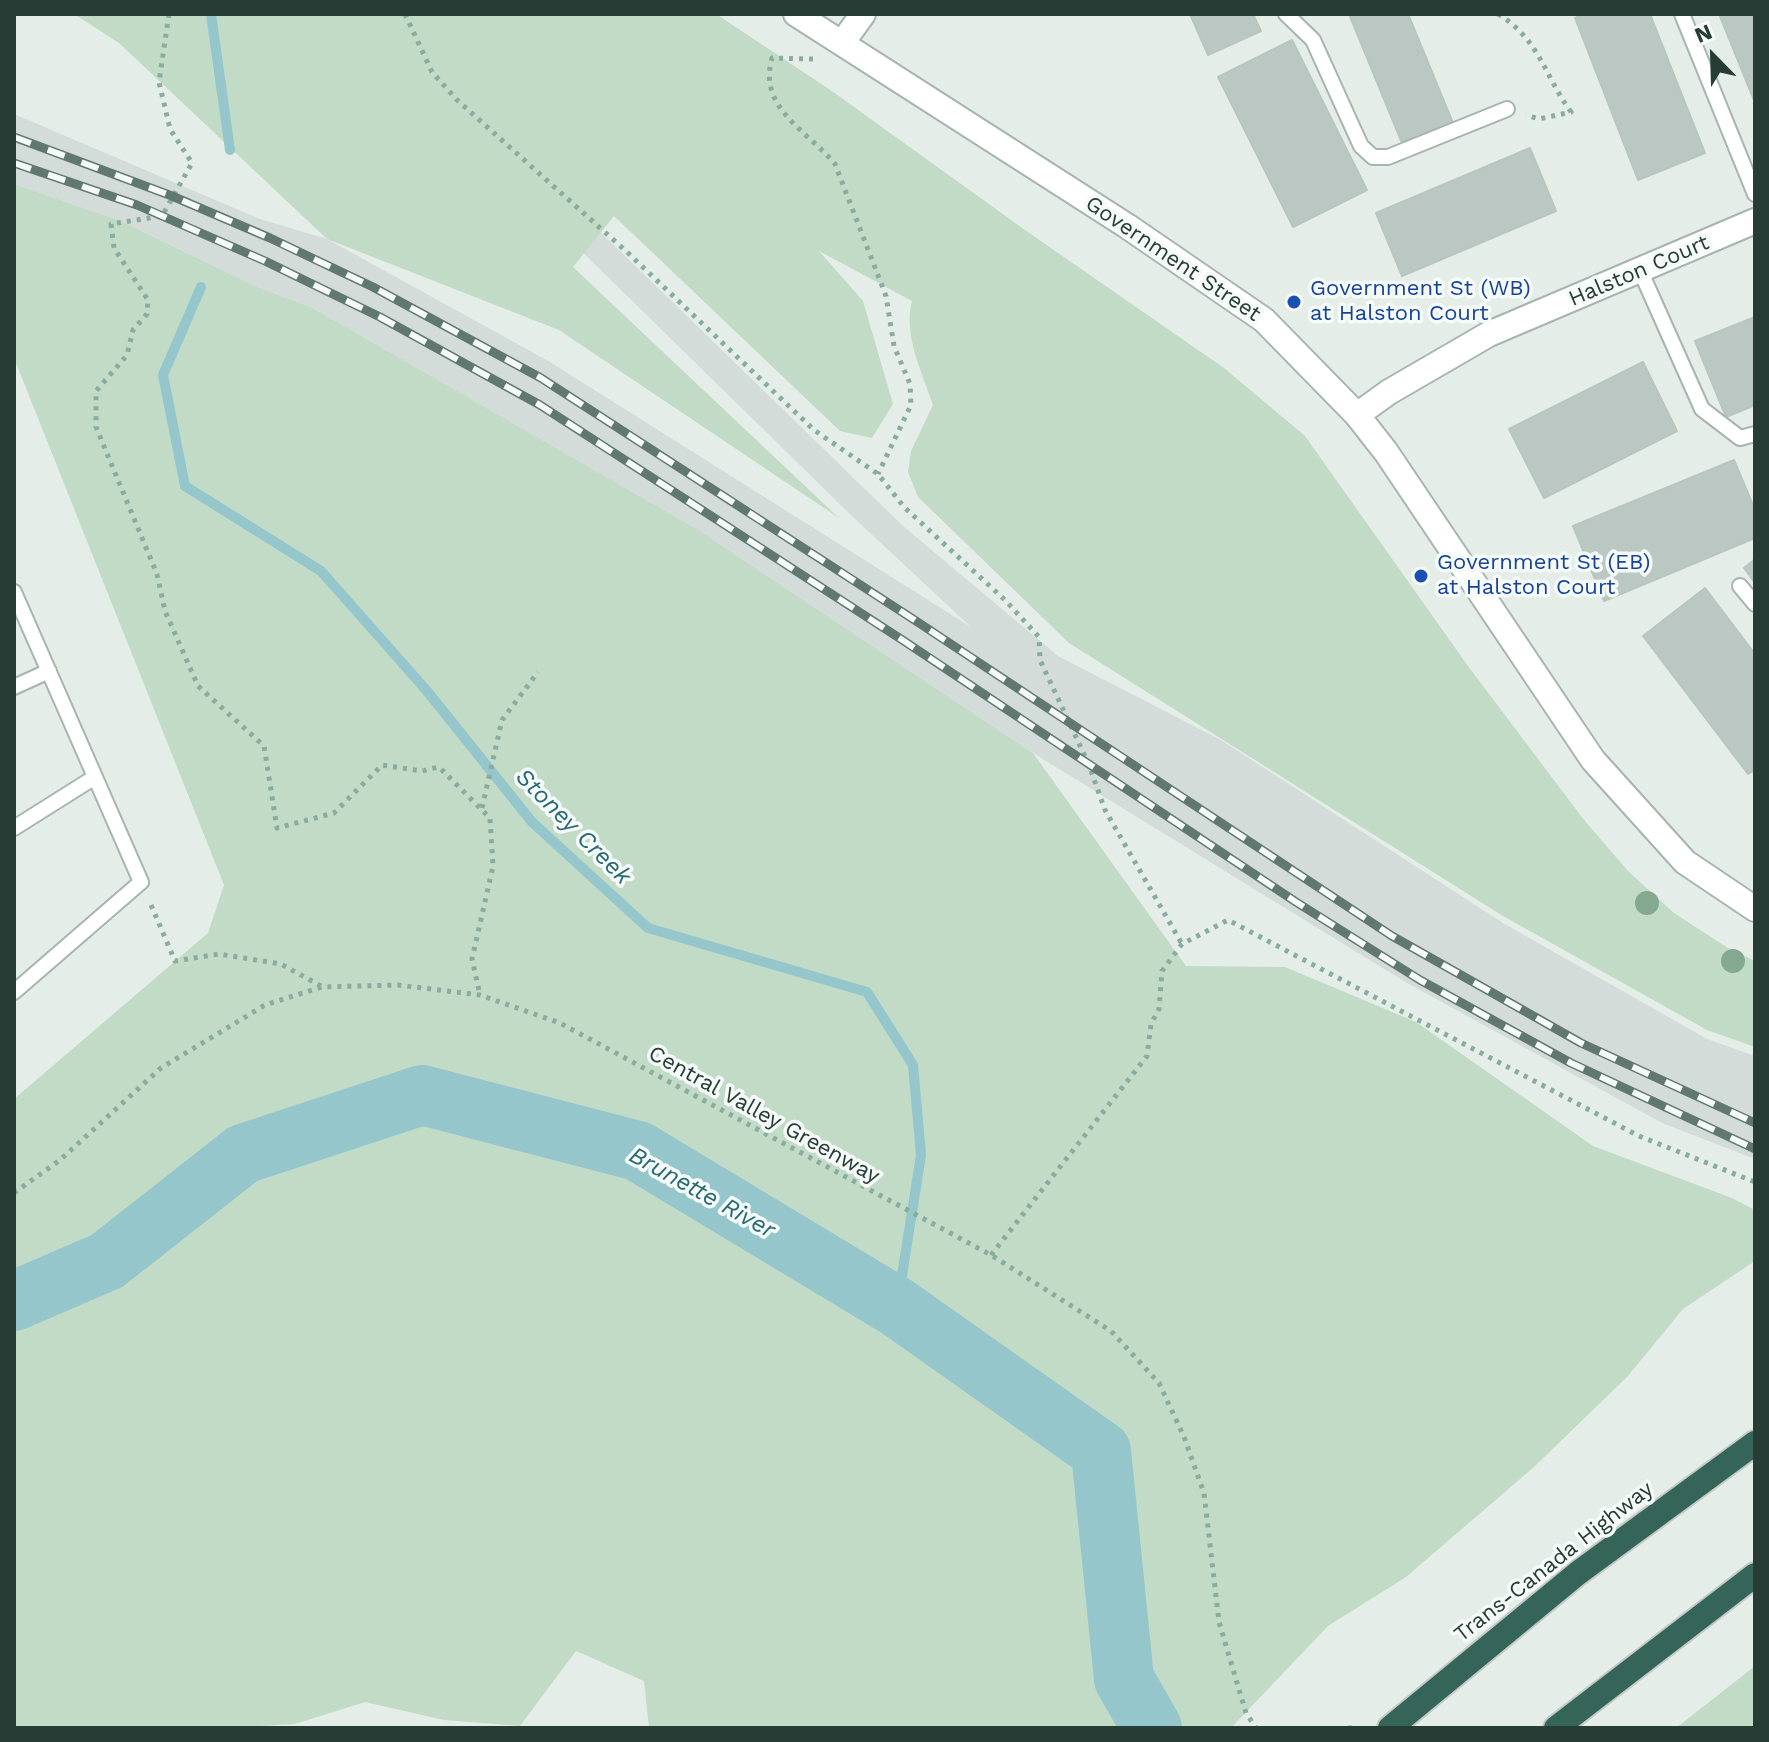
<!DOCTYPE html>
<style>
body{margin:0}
#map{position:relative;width:1769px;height:1742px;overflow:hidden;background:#e5ede9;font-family:"Work Sans",sans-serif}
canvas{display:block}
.frame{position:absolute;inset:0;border:16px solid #263c35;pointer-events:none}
.north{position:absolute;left:1673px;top:16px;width:80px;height:80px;-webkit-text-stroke:6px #f5f9f7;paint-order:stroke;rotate:337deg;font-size:22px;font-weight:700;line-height:32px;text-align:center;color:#263c35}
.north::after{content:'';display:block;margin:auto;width:28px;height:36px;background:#263c35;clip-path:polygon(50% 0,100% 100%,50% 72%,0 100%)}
</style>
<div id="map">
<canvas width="1769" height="1742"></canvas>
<div class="frame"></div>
<div class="north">N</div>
</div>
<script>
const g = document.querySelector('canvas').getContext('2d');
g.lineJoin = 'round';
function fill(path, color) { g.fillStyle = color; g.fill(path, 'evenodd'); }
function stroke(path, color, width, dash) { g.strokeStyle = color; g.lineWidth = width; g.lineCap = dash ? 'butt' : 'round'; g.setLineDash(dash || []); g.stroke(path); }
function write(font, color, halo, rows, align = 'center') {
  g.font = font + ' "Work Sans",sans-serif'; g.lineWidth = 7; g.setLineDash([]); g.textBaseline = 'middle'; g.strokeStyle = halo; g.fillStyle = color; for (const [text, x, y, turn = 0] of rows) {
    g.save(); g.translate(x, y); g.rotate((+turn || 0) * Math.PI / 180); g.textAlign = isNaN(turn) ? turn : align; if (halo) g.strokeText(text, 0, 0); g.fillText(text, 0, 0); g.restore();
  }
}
fill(new Path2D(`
 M339 14H376L903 526 1058 656 1221 740 1503 923 1707 1039 1755 1056V1159L1662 1123 1407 983 1033 753 712 539 311 307 257 287 121 221 14 184V114L260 219 327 239 550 362 971 627 854 518Z`), '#d3dcd8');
fill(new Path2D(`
 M74 14H716L829 89 1025 230 1224 368 1305 436 1468 666 1584 820 1629 872 1674 913 1728 948 1755 961V1047L1707 1030 1503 916 1069 643 918 497 908 472 911 451 933 405C922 373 903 334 912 301L819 251 863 301 893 404 872 438 840 431 614 216 573 267 839 518 559 330 327 239 119 43Z
 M14 184 121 221 257 287 311 307 703 533 1033 753 1186 966 1285 967 1416 1022 1593 1146 1732 1198 1755 1210V1261L1683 1309 1627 1377 1534 1467 1406 1577 1328 1626 1231 1728H649L644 1681 576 1651 520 1726 444 1720 365 1702 295 1724 223 1728H14V1099L208 933 224 885 14 358Z
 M1755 1666V1728H1676Z`), '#c1dbc6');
stroke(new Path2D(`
 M211 14 230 150
 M201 287 163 375 185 486 321 571 427 691 532 822 648 928 867 992 913 1065 921 1155 897 1307`), '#94c6cb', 10);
stroke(new Path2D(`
 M14 1301 107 1261 243 1154 422 1095 638 1151 897 1307 1101 1451 1124 1679 1152 1728`), '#94c6cb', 60);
const building = new Path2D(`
 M1190 14H1253L1261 31 1208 55Z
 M1349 14H1408L1453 123 1402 143Z
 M1585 14H1650L1705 153 1638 180 1575 18Z
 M1719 14H1755V103Z
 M1292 40 1367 190 1293 227 1218 77Z
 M1530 148 1556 211 1402 276 1376 213Z
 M1755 317V405L1726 417 1695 341Z
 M1643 362 1677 431 1544 498 1509 429Z
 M1734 460 1755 510V538L1604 601 1573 526Z
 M1755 559V583L1744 568Z
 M1705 588 1755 654V770L1748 774 1643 636Z`);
fill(building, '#bbc7c2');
stroke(building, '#b8c6bf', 2);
const service = new Path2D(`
 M1286 14 1313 40 1361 146 1373 157H1388L1507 109
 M1682 14 1755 194
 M1640 270 1702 409 1740 438 1755 434
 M1740 586 1755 604
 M14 592 141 882 14 992
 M14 687 49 671
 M14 828 95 777`);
const minor = new Path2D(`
 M842 43 863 14
 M1357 415 1389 392 1489 334 1755 221`);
const tertiary = new Path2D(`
 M796 14 1127 226 1264 320 1357 415 1386 452 1593 760 1685 862 1755 909`);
const motorway = new Path2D(`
 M1390 1728 1578 1573 1755 1443
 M1556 1728 1755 1575`);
stroke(service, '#a8b4af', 18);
stroke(minor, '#a8b4af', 28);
stroke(tertiary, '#a8b4af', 28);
stroke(motorway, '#c2c8c6', 28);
stroke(new Path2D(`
 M169 14 159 82 170 129 192 163 162 216 111 224 114 248 148 300 147 314 133 330 127 355 96 391V427L157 574 165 611 198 686 264 746 277 828 334 813 382 765 422 771 439 767 490 818 493 866 472 959 480 995
 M405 14 432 72 457 100 627 252 814 430 878 474 904 507 1005 600 1039 637 1040 660 1089 765 1105 810 1182 944
 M1498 14C1540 40 1544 75 1571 112L1539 119 1526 115
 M813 59 772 58C757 108 809 132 835 164L886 296 894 346 910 384 911 405 878 474
 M482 808 502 720 538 672
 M151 905 175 961 219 954 281 964 321 986
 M14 1193 60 1160 161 1068 265 1005 322 987 398 985 480 995 560 1023 991 1255 1111 1331 1159 1383 1184 1437 1204 1493 1219 1622 1246 1713 1256 1728
 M991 1255 1147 1056 1151 1024 1159 1009 1162 971 1182 944 1228 920 1639 1136 1755 1182
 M1348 1728H1353`), '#89ac9f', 5, [4, 6]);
stroke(service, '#fff', 14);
stroke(minor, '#fff', 24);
stroke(tertiary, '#fff', 24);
stroke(motorway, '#356558', 24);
const rail = new Path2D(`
 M14 137 172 196 270 238 373 287 541 378 913 619 1392 936 1581 1043 1755 1123
 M14 163 137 205 265 261 380 317 540 405 904 641 1296 902 1420 980 1571 1063 1755 1149`);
stroke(rail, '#617870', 9);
stroke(rail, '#f5f9f7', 6, [18]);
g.fillStyle = '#84a890';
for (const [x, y] of [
 [1647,903],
 [1733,961]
]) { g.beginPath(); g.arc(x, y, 12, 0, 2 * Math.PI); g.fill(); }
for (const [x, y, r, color] of [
 [1294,302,8,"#1a4fb4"],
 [1421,576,8,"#1a4fb4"]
]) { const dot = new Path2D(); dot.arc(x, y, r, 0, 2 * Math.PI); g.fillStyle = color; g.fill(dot); stroke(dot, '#f5f9f7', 3); }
write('22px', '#263c35', '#f5f9f7', [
 ["Government Street",1173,259,34],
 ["Halston Court",1639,271,-23],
 ["Central Valley Greenway",764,1115,29],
 ["Trans-Canada Highway",1554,1562,-38]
]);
write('22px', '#164399', '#f5f9f7', [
 ["Government St (WB)",1310,289],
 ["at Halston Court",1310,314],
 ["Government St (EB)",1437,563],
 ["at Halston Court",1437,588]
], 'left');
write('italic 24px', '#276a72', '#f5f9f7', [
 ["Stoney Creek",573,827,45],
 ["Brunette River",702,1193,29]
]);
</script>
